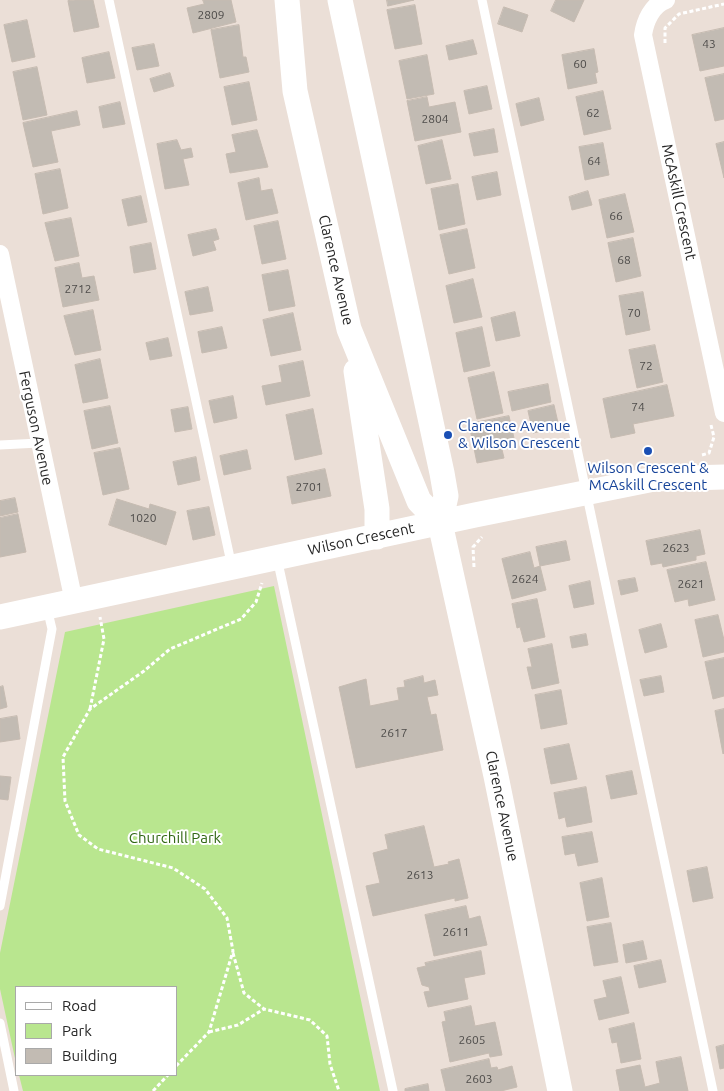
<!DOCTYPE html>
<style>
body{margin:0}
#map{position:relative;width:724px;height:1091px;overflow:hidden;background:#ebdfd7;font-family:Ubuntu,sans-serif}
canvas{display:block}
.legend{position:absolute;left:15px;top:986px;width:162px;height:90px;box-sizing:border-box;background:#fff;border:1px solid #a9a9a9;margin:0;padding:6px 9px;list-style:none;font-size:15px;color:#272727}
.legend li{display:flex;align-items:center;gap:10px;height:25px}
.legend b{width:25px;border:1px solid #a9a9a9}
</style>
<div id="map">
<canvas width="724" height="1091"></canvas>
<ul class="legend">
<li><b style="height:6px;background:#fff"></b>Road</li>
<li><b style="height:14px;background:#b9e68f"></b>Park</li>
<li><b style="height:14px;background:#c2bbb3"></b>Building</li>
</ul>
</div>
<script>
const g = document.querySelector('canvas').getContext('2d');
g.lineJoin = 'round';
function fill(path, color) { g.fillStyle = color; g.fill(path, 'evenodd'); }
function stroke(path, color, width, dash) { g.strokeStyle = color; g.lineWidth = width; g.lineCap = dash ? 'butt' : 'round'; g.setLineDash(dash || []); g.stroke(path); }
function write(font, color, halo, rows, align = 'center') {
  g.font = font + ' Ubuntu,sans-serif'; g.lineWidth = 4; g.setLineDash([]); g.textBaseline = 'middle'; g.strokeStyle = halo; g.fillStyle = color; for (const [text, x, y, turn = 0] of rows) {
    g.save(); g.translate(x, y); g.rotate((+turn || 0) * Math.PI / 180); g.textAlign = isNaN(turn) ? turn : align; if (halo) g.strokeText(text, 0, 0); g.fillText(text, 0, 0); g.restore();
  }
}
fill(new Path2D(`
 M274 586 380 1091H23L19 1075H176V987H16V1063L0 989V953L65 632Z`), '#b9e68f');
const building = new Path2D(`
 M75 0H93L99 27 74 32 68 1Z
 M203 0H231L236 22 193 33 187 8 204 4Z
 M387 0H414L388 6Z
 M556 0H584L574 22 551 11Z
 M415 5 422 44 395 49 387 10Z
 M504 7 528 15 522 32 498 24Z
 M27 20 35 57 12 62 4 25Z
 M239 25 243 57H246L249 72 220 78 211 30Z
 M724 28V66L700 71 692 35Z
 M473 40 477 54 449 60 446 46Z
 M154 44 159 66 137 70 132 48Z
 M594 49 598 72 595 73 597 83 568 89 562 55Z
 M109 52 115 78 87 83 82 58Z
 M427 55 434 94 407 99 399 61Z
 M37 67 47 115 23 120 13 72Z
 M170 73 174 86 154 92 150 79Z
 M724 74V119L715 121 705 78Z
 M249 82 257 120 232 125 224 87Z
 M487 86 492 109 469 114 464 91Z
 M603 91 611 129 584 135 576 97Z
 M427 97 429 107 455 102 461 132 415 141 407 101Z
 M539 98 544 120 521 126 516 104Z
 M120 102 125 124 103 128 99 107Z
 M77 111 80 125 51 131 58 162 33 167 23 123Z
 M494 129 498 152 474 156 469 134Z
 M257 130 268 167 230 173 226 154 236 152 232 135Z
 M177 140 181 150 191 148 193 157 183 159 189 185 165 189 157 144Z
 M442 140 451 179 426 184 418 146Z
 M724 142V178L716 144Z
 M603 143 609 175 585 180 579 147Z
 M60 169 68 208 43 214 35 174Z
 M497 172 501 195 477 200 472 177Z
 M259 178 261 191 272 189 278 213 246 220 238 183Z
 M458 184 465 224 439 230 431 189Z
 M588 191 592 205 572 210 569 197Z
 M625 194 634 232 607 238 599 200Z
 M141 196 147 222 128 226 122 200Z
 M71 218 79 256 55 261 45 223Z
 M278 221 286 259 262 264 254 226Z
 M216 229 219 239 213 241 216 250 193 256 188 235Z
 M467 229 475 268 449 274 440 235Z
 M633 238 641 276 616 282 608 243Z
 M151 243 156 269 134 273 130 247Z
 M79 263 82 278 94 276 99 300 63 307 55 268Z
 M288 270 295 306 269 311 262 275Z
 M473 279 482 317 454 323 446 286Z
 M208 287 213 311 190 315 185 292Z
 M643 292 650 330 626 335 619 296Z
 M93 310 101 350 75 355 64 316Z
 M515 312 520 336 496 341 491 318Z
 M293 313 301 350 271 356 263 320Z
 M222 327 227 348 202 353 198 332Z
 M482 327 490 366 464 372 456 333Z
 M168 338 172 356 150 360 146 343Z
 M655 345 663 382 637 388 629 350Z
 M100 359 108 398 83 403 75 365Z
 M303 361 310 396 266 405 262 386 282 382 279 366Z
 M494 372 503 413 477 419 468 378Z
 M548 384 551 402 512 411 508 392Z
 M667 385 674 416 633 424 635 433 611 438 603 399Z
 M233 396 237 418 214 423 209 401Z
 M554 405 559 427 533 433 528 411Z
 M110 406 118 443 92 449 84 411Z
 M188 407 192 429 175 432 171 410Z
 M313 409 322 454 295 460 286 415Z
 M509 416 514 438 500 441 504 458 477 463 469 424Z
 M120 448 129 489 103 495 94 453Z
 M247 450 251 469 224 475 220 456Z
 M196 457 200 480 178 485 173 462Z
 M325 469 331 496 292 504 287 477Z
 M15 498 18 512 0 516V501Z
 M117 499 149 509 150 504 176 512 166 545 109 525Z
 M209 507 215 535 193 540 187 511Z
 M18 514 26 552 0 557V518Z
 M700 530 705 554 696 556V560L663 567 662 563 651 565 646 541Z
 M566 541 570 560 540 566 536 547Z
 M530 552 534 568 540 566 546 590 512 599 502 559Z
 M706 562 715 600 689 606 688 599 675 602 667 570Z
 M635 578 638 591 621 595 618 581Z
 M590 581 594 604 574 608 569 586Z
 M537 599 545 637 524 642 520 627 517 628 512 604Z
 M718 615 724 640V652L703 657 695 620Z
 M661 624 667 647 645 653 639 630Z
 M586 634 588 645 572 648 570 637Z
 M552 644 559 683 532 689 527 667H532L528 649Z
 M724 658V696L713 699 705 662Z
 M423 676 424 683 435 680 438 695 427 697 431 715 436 714 443 750 356 768 339 687 366 679 370 706 399 700 397 688 405 687 404 681Z
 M661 676 664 692 644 696 640 680Z
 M3 686 7 707 0 709V687Z
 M561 690 567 724 541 729 535 695Z
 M724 709V753L723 754 715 711Z
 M17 716 20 739 0 742V719Z
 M569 744 577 779 551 784 544 749Z
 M632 771 637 794 611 799 606 776Z
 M0 776 11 777 8 800 0 799Z
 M586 787 592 822 567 827 565 817 559 819 554 793Z
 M424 826 434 867 449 864 448 862 459 859 468 898 455 901V898L373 916 366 886 380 883 373 853 388 849 385 835Z
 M592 832 598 862 578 866 575 853 565 855 562 837Z
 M707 867 713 898 693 902 687 871Z
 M602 878 609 917 587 921 580 883Z
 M466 906 469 919 480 916 487 945 434 956 425 915Z
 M611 923 618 962 594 966 587 927Z
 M643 941 647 959 626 963 623 945Z
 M481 951 485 974 464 978 468 999 428 1007 424 992 430 991 429 987 422 985 417 968 426 966 425 963Z
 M661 960 666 982 639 988 634 966Z
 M621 977 629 1013 599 1020 594 1000 607 997 603 981Z
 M471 1006 475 1026 495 1022 502 1055 490 1057 489 1053 450 1062 442 1022 446 1021 444 1012Z
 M634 1023 641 1059 621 1063 617 1042 612 1043 609 1029Z
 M724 1045V1068L720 1069 716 1047Z
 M681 1057 688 1091H620L616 1070 640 1065 645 1087 660 1083 656 1062Z
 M489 1059 491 1068 497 1067 498 1070 512 1066 517 1087 501 1091H446L441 1070Z
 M428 1084 429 1091H405V1089Z`);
fill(building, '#c2bbb3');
stroke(building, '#c6bbb1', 1);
stroke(new Path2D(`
 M665 43V28L679 14 724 4
 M702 455 709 453 714 437 711 425
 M474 567 473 547 482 537
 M90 709 104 639 100 617
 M233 953 244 993 264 1009 310 1020 327 1036 330 1064 339 1091
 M209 1032 238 1025 264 1009
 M176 1066 209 1032 233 951 227 918 205 889 173 868 98 849 79 835 65 801 63 757 90 709 144 671 170 649 241 619 256 602 262 583
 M153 1091 168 1075`), '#fff', 3, [4, 2.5]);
stroke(new Path2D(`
 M109 0 232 567
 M482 0 713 1091
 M0 445 39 443
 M277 558 393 1091
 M0 906 52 629 47 608
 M0 1023 14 1091`), '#fff', 9);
stroke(new Path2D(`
 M666 0C652 5 645 21 643 35L724 413
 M0 254 74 602`), '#fff', 18);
stroke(new Path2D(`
 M287 0 295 91 349 329 419 501 440 523
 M340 0 442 473 446 496 440 523 496 776 560 1091
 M356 371 377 509V537
 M0 617 475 515 654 479 724 477`), '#fff', 25);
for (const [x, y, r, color] of [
 [448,435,5,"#1a4fb4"],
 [648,451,5,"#1a4fb4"]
]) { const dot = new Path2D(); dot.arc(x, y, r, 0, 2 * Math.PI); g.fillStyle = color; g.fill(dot); stroke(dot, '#fff', 2); }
write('12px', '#4e4c4a', null, [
 ["2809",211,15],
 ["43",709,44],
 ["60",580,64],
 ["62",593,113],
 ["2804",435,119],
 ["64",594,161],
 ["66",616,216],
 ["68",624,260],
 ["2712",78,289],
 ["70",634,313],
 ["72",646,366],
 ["74",638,407],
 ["2701",309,487],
 ["1020",143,518],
 ["2623",676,548],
 ["2624",525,579],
 ["2621",691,584],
 ["2617",394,733],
 ["2613",420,875],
 ["2611",456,932],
 ["2605",472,1040],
 ["2603",479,1079]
]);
write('15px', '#272727', '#fff', [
 ["McAskill Crescent",679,202,78],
 ["Clarence Avenue",336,270,77],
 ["Ferguson Avenue",36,428,78],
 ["Wilson Crescent",361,539,-12],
 ["Clarence Avenue",502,806,78]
]);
write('15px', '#164399', '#fff', [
 ["Clarence Avenue",458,426],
 ["& Wilson Crescent",458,443],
 ["Wilson Crescent &",648,468,"center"],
 ["McAskill Crescent",648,485,"center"]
], 'left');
write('15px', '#316714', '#fff', [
 ["Churchill Park",175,838]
]);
</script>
